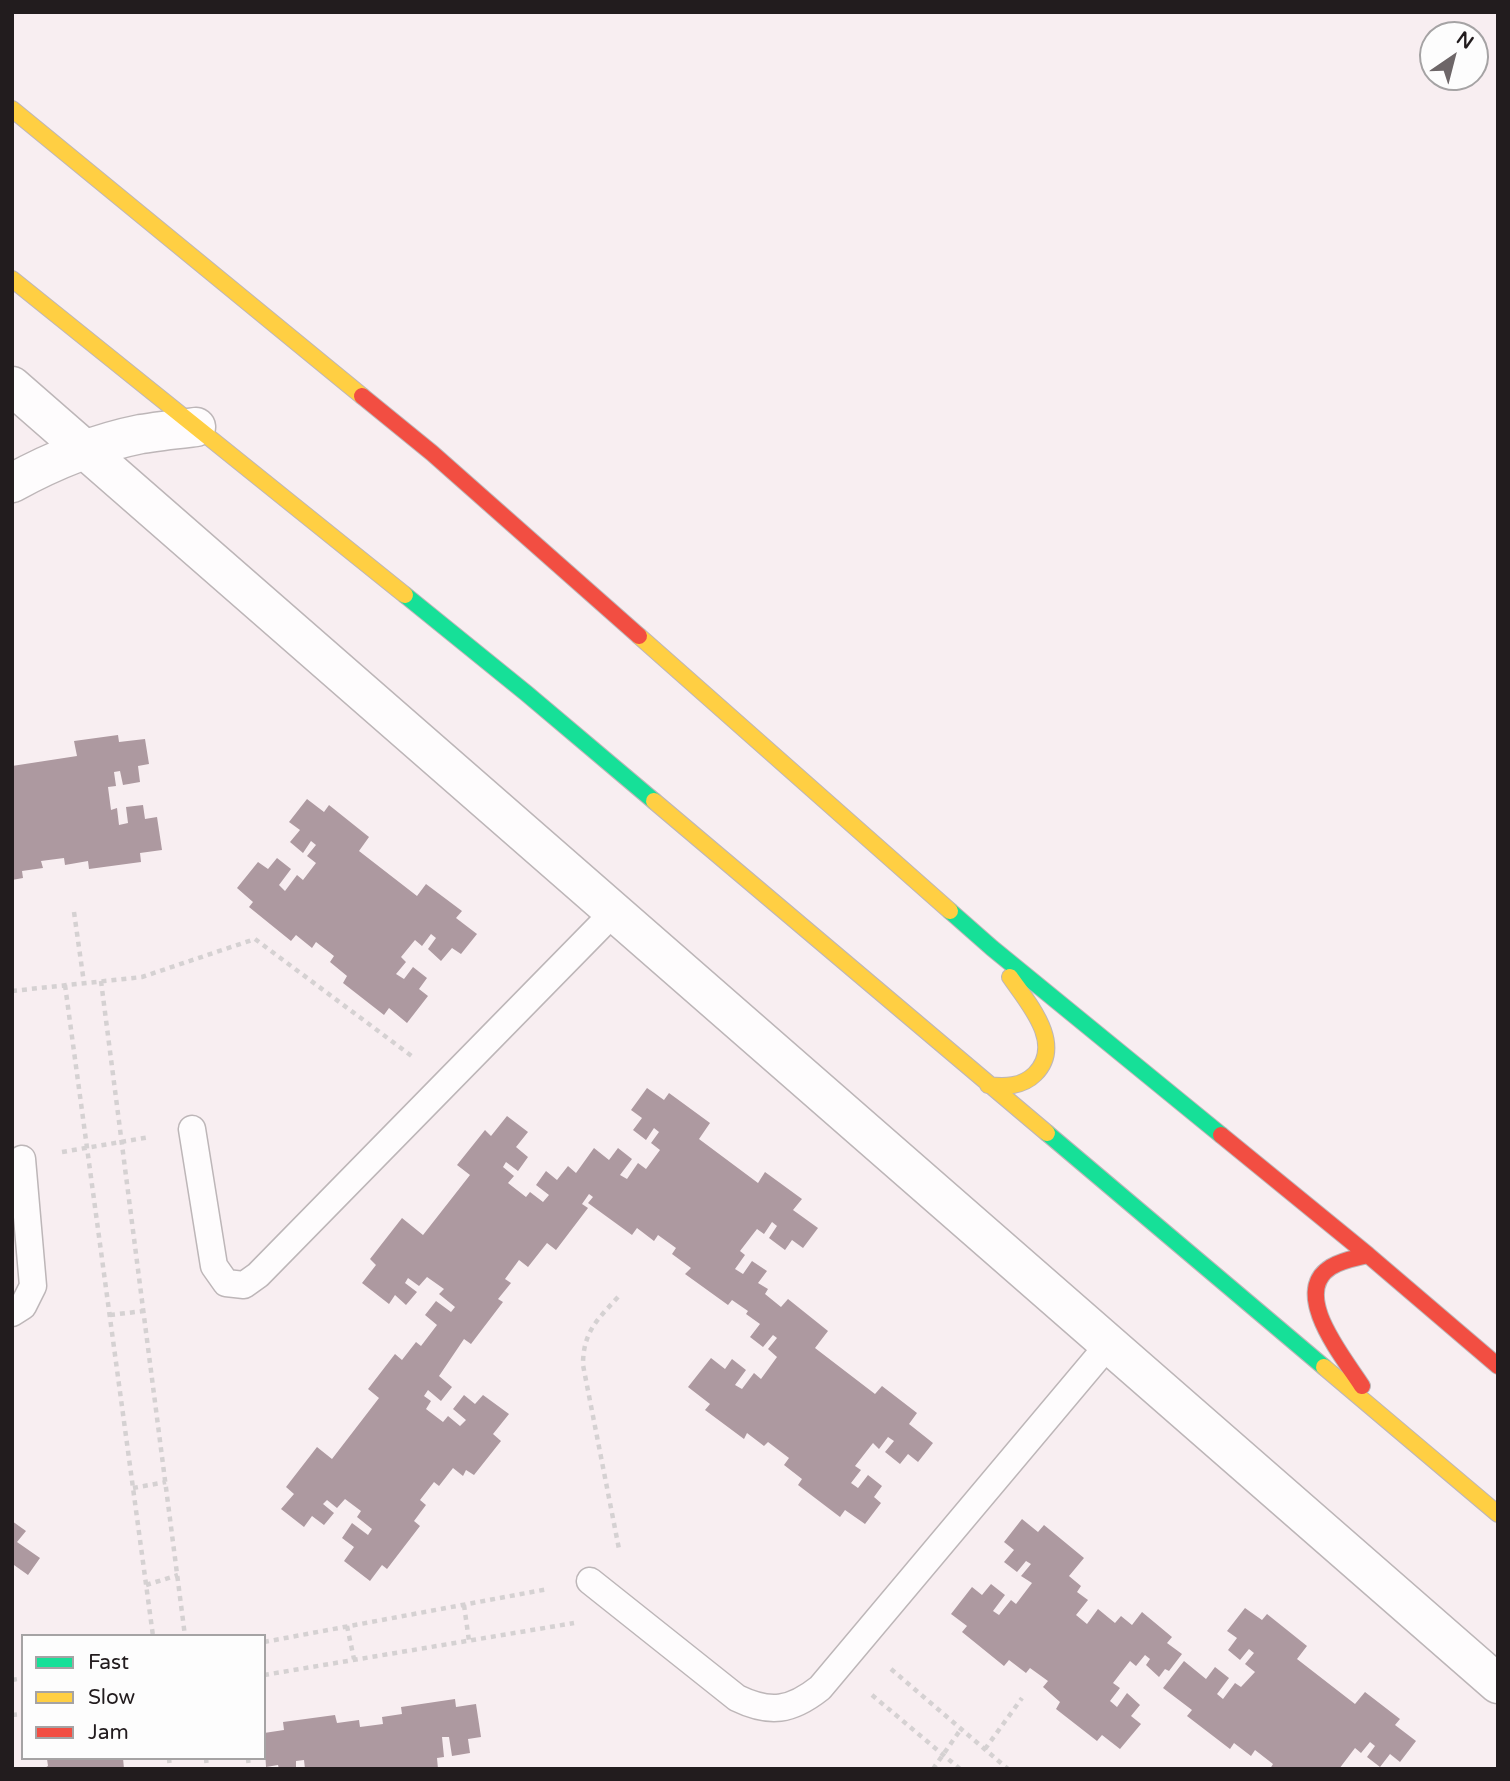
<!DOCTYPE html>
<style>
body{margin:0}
#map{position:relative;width:1510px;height:1781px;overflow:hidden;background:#f8eef1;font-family:"Varela Round",sans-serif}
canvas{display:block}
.frame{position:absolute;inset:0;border:14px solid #221c1e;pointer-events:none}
.legend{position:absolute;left:21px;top:1634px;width:245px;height:126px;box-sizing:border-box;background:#fdfdfd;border:2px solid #a5a3a4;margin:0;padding:9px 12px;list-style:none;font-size:21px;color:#221c1e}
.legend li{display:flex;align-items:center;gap:14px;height:35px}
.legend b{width:35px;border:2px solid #a5a3a4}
.north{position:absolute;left:1419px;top:21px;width:70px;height:70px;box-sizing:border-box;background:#fdfdfd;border:2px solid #a5a3a4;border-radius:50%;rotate:35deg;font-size:19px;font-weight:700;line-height:28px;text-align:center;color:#221c1e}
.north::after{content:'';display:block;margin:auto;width:24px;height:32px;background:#6d6668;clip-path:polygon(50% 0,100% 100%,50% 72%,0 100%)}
</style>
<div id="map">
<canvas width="1510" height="1781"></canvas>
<div class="frame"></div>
<ul class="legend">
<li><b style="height:9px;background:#16e098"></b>Fast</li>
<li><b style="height:9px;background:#ffcf43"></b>Slow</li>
<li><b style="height:9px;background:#f24e42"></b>Jam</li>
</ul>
<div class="north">N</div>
</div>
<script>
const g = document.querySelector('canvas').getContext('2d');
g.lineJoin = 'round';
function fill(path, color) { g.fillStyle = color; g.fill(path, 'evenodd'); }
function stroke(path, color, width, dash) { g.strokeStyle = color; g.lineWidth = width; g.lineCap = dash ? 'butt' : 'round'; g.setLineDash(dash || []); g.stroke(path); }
fill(new Path2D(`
 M118 735 119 742 145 739 149 764 138 766 140 782 123 785 120 771 114 772 116 786 108 787 111 810 117 808 119 825 128 823 126 807 143 805 145 819 157 817 162 850 140 853 141 862 89 869 88 861 65 865 64 858 41 861 43 868 22 871 23 878 12 880V766L77 756 74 741Z
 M307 799 324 812 329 805 369 837 359 851 417 896 426 884 462 911 456 918 477 934 461 954 452 948 441 961 428 949 436 938 431 934 422 946 415 940 401 957 406 962 396 974 404 979 413 967 427 978 419 989 428 996 407 1023 389 1008 384 1015 343 983 347 976 330 962 334 956 316 942 312 948 296 935 291 941 249 907 253 902 237 888 258 862 268 869 277 858 291 869 279 885 285 891 297 875 303 880 316 863 307 856 316 845 311 841 303 853 290 842 300 830 289 822Z
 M647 1088 664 1100 669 1093 710 1123 699 1139 758 1183 765 1172 802 1199 793 1210 818 1228 803 1248 792 1240 785 1250 769 1238 777 1226 772 1222 764 1234 757 1229 740 1251 745 1255 735 1269 743 1274 752 1261 767 1271 758 1283 768 1289 765 1294 781 1307 788 1299 828 1331 815 1348 875 1394 882 1386 917 1413 909 1424 933 1443 918 1462 908 1454 900 1464 885 1452 894 1441 888 1437 879 1449 873 1443 855 1466 861 1470 851 1483 858 1488 868 1475 882 1486 874 1497 881 1503 865 1524 845 1510 840 1517 798 1485 802 1479 784 1465 789 1458 768 1442 764 1446 747 1433 744 1439 705 1410 710 1404 688 1387 711 1358 725 1369 732 1359 746 1370 735 1385 742 1389 754 1373 761 1379 777 1357 768 1349 777 1338 773 1335 763 1347 750 1337 760 1324 746 1314 748 1311 732 1300 728 1305 685 1274 691 1268 672 1254 676 1248 658 1235 654 1241 637 1228 632 1235 588 1203 593 1197 589 1194 582 1204 588 1208 556 1250 547 1243 528 1267 519 1260 505 1279 511 1283 498 1299 503 1302 471 1344 464 1339 439 1376 452 1387 441 1401 428 1390 424 1396 431 1401 426 1409 443 1422 448 1416 460 1426 466 1420 453 1409 464 1395 475 1404 483 1395 509 1414 493 1434 501 1441 474 1475 466 1470 463 1476 453 1468 439 1486 434 1482 420 1500 426 1505 414 1521 420 1526 387 1569 382 1565 370 1581 344 1561 354 1547 342 1538 352 1523 368 1535 372 1529 357 1517 361 1511 345 1499 337 1508 327 1500 323 1504 334 1513 324 1525 312 1516 304 1527 281 1509 294 1494 286 1487 317 1447 332 1459 379 1398 368 1389 395 1354 402 1360 416 1342 421 1346 437 1325 425 1315 436 1301 451 1312 455 1307 439 1294 444 1289 427 1277 419 1286 408 1278 405 1283 417 1292 406 1305 395 1295 389 1304 362 1283 376 1265 370 1259 402 1218 423 1235 470 1175 457 1165 485 1130 491 1136 507 1116 528 1132 516 1147 528 1157 518 1171 506 1162 503 1167 514 1176 508 1183 526 1197 530 1192 543 1202 549 1195 536 1185 546 1171 557 1180 568 1166 576 1173 594 1148 609 1160 618 1148 632 1159 620 1175 627 1179 638 1163 646 1169 660 1150 651 1143 659 1132 654 1128 646 1140 633 1130 642 1118 631 1110Z
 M1022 1519 1038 1532 1044 1525 1084 1558 1069 1576 1081 1586 1077 1592 1088 1600 1076 1615 1087 1624 1098 1609 1115 1623 1121 1616 1132 1625 1142 1612 1172 1637 1167 1643 1182 1654 1169 1671 1165 1669 1159 1677 1146 1665 1150 1659 1145 1655 1136 1666 1130 1661 1113 1683 1120 1688 1110 1701 1117 1707 1127 1693 1140 1705 1131 1716 1141 1724 1120 1749 1102 1735 1097 1741 1056 1709 1060 1702 1043 1687 1048 1681 1030 1668 1026 1673 1009 1660 1004 1666 962 1632 967 1626 951 1614 972 1587 982 1595 991 1584 1005 1595 993 1611 999 1615 1011 1600 1016 1604 1032 1583 1021 1576 1031 1564 1026 1561 1017 1572 1004 1562 1014 1550 1004 1542Z
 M12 1521 26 1531 17 1542 40 1558 28 1575 14 1565 12 1568Z
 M1245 1608 1262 1620 1267 1614 1307 1646 1297 1659 1355 1704 1365 1692 1400 1719 1395 1725 1416 1741 1400 1762 1390 1754 1380 1767 1367 1757 1375 1746 1370 1742 1361 1753 1355 1748 1339 1769H1270L1273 1764 1255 1750 1251 1756 1234 1743 1230 1749 1187 1716 1192 1710 1163 1688 1184 1661 1206 1679 1215 1667 1229 1678 1217 1694 1223 1699 1235 1683 1241 1687 1255 1672 1245 1664 1254 1653 1249 1649 1240 1660 1228 1650 1237 1638 1227 1631Z
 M455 1699 456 1707 476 1704 481 1737 468 1739 470 1753 452 1756 449 1737H442L444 1757 437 1758 438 1769H305L304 1760 296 1761V1769H279L278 1765 266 1767 264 1733 284 1730 283 1722 335 1715 337 1723 359 1720 360 1727 383 1724 382 1717 402 1714 401 1707Z
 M102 1758H123L124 1769H43L48 1766 47 1759Z`), '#ad99a0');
const lane = new Path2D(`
 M192 1129 214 1266 226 1283 244 1285 258 1275 615 911
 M12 1313 23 1306 33 1286 22 1159
 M590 1581 737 1698C770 1714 791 1711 820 1688L1109 1344`);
const street = new Path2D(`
 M12 386 1498 1684
 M12 483C52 461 96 443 141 434 159 431 178 429 196 427`);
const fast = new Path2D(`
 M405 595 526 693 654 801
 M950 911 992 948 1221 1135
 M1047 1133 1324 1367`);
const slow = new Path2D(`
 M12 109 362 396
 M12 279 405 595
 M639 636 950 911
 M654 801 1047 1133
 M988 1085C1004 1087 1022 1087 1035 1074 1065 1044 1028 1003 1010 977
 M1324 1367 1498 1514`);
const jam = new Path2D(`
 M362 396 432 453 639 636
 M1221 1135 1368 1255 1498 1366
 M1362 1386C1345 1359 1289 1293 1331 1267 1342 1260 1356 1258 1368 1255`);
stroke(lane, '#bdb6b8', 29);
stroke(street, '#bdb6b8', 41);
stroke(fast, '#bdb6b8', 18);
stroke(slow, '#bdb6b8', 18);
stroke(jam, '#bdb6b8', 18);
stroke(new Path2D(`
 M74 912 84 983
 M101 981 185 1636
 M65 985 153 1636
 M12 991 142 977 255 939 413 1057
 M62 1152 150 1137
 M618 1297C597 1320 583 1332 583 1365L619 1549
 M110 1315 144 1311
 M133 1488 166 1482
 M146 1585 178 1575
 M464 1605 469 1641
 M347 1626 354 1659
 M264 1642 548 1589
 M891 1669 1008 1769
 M264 1675 574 1623
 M12 1680 23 1678
 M872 1695 960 1769
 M12 1715 23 1714
 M985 1749 1022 1698
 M169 1758 170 1769
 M206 1758 207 1769
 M248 1758 249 1769
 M933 1769 961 1729`), '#d5d1d2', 4.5, [5, 5]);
stroke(lane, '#fefcfd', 26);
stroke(street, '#fefcfd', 38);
stroke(fast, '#16e098', 16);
stroke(slow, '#ffcf43', 16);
stroke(jam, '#f24e42', 16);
</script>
